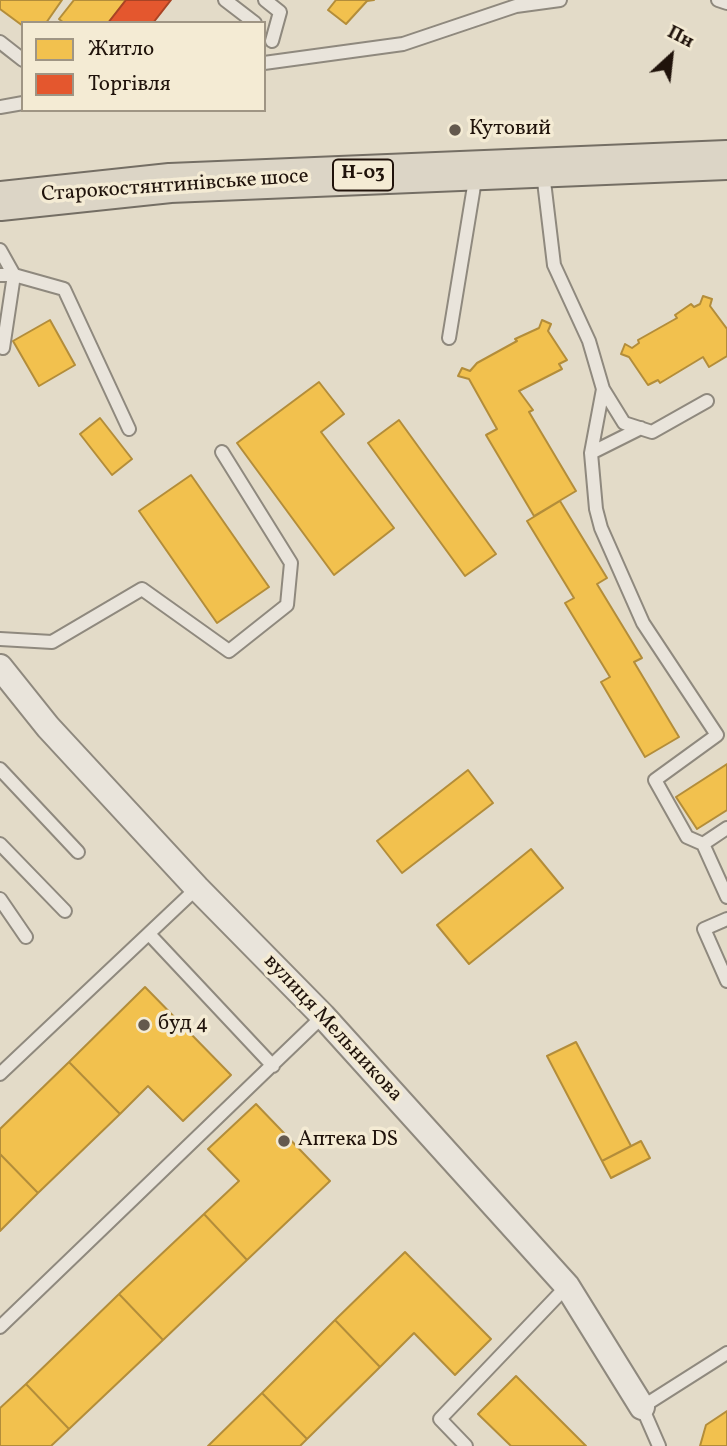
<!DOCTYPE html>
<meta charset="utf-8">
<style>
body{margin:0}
#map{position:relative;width:727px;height:1446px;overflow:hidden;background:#e3dbc8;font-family:Vollkorn,serif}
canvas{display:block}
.legend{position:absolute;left:21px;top:21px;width:245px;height:91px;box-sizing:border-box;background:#f4ebd4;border:2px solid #9f9584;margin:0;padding:9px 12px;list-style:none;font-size:21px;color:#20130b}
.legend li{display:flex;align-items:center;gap:14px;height:35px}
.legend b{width:35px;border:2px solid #9f9584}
.north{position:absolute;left:636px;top:21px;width:70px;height:70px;-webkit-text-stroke:5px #f4ebd4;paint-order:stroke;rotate:27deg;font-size:19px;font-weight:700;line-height:28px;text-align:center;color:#20130b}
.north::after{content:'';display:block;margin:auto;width:24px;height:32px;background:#20130b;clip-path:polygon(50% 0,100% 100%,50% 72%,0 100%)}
</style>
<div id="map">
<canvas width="727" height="1446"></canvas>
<ul class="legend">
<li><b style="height:19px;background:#f2c14e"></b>Житло</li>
<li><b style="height:19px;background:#e4572e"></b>Торгівля</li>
</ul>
<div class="north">Пн</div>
</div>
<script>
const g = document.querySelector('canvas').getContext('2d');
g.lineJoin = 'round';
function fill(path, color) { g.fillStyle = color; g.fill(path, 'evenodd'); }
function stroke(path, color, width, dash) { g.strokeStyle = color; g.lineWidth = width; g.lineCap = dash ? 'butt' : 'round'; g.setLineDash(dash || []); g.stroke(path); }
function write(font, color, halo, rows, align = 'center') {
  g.font = font + ' Vollkorn,serif'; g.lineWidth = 7; g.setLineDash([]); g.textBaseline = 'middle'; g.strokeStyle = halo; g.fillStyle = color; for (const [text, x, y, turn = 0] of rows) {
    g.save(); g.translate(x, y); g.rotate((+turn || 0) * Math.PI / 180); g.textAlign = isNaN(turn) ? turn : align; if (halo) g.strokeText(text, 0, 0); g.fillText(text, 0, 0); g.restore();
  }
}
const homes = new Path2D(`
 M0 0H62L46 23H23V26L0 9Z
 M74 0H126L108 23H64L59 19Z
 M336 0H374L367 1 346 24 328 10Z
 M703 296 712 299 710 306 727 329V356L709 367 703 357 660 383 658 380 648 385 629 357 621 354 625 344 632 348 639 343 638 340 677 318 675 315 691 304 694 307 700 304Z
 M50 320 75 365 39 386 13 341Z
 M542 320 551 324 548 331 567 360 559 364 562 369 519 391 533 410 529 412 576 491 534 516 486 435 497 429 469 379 458 376 462 368 470 371 477 363 517 341 515 339 539 328Z
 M319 382 344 414 321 432 394 528 334 575 237 443Z
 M100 418 132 459 112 475 80 434Z
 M399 420 496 554 465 576 368 443Z
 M191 475 269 587 217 623 139 511Z
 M560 501 607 578 597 584 642 658 634 662 679 737 645 757 601 682 610 677 565 603 574 598 527 521Z
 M727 764V810L697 829 676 797Z
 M468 770 493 803 402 873 377 841Z
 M531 849 563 888 469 964 437 925Z
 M145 987 231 1075 183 1121 148 1086 120 1114 69 1062Z
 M576 1042 631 1146 602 1161 547 1056Z
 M69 1062 120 1114 38 1193 0 1154V1129Z
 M256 1104 330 1181 247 1260 204 1214 239 1181 208 1149Z
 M641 1141 650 1158 611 1178 602 1161Z
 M0 1154 38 1193 0 1231Z
 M204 1214 247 1260 163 1340 119 1294Z
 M405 1252 491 1339 455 1375 414 1333 380 1367 335 1320Z
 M119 1294 163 1340 69 1429 26 1384Z
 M335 1320 380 1367 307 1439 262 1393Z
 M516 1376 586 1446H511L478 1414Z
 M26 1384 69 1429 51 1446H0V1408Z
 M262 1393 307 1439 300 1446H208Z
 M727 1411V1446H700L706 1425Z`);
fill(homes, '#f2c14e');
stroke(homes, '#b38d3a', 2);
const shops = new Path2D(`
 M126 0H171L153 23H108Z`);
fill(shops, '#e4572e');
stroke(shops, '#a94324', 2);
const lane = new Path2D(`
 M225 0 255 23
 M265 0 280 12 272 41
 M718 0 727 3
 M0 42 23 60
 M264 63 403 44 516 6 560 0
 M0 107 23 103
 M543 173 554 265 589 341 603 389 591 453 596 509 601 528 643 623 717 735 655 780 687 837 703 844 727 828
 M0 250 14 275H0
 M449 338 476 174
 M3 348 14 275 64 289 129 429
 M603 389 624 423 652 432 707 401
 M591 453 641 428
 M0 639 52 642 142 589 229 651 287 605 291 563 222 452
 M0 769 78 852
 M0 844 65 911
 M703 844 727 897
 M0 899 26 937
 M727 919 704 929 727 981
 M150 935 273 1066
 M0 1074 197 888
 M0 1327 323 1016
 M466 1446 440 1419 567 1286
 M659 1446 642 1407 727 1353`);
const street = new Path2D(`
 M0 667 48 727 197 888 323 1016 567 1286 642 1407`);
const primary = new Path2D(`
 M0 201 170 183 727 160`);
stroke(lane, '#8f897e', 16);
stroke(street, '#8f897e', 28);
stroke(primary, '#746e64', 42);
stroke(lane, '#e9e4db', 12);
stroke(street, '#e9e4db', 24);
stroke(primary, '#dcd5c6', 38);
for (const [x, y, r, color] of [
 [455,130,7,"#64594d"],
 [144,1025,7,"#64594d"],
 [284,1141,7,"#64594d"]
]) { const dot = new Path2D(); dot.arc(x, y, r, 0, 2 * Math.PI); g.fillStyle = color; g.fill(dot); stroke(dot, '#f4ebd4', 2.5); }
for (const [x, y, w] of [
 [363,175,60]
]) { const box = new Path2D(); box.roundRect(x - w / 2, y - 15.5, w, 31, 5); g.fillStyle = '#f4ebd4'; g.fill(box); stroke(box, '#20130b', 2); }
write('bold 19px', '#20130b', null, [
 ["Н-03",363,175]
]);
write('21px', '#20130b', '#f4ebd4', [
 ["Кутовий",469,130],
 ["буд 4",158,1025],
 ["Аптека DS",298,1141]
], 'left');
write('21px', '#20130b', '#f4ebd4', [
 ["Старокостянтинівське шосе",175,187,-4],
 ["вулиця Мельникова",332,1029,47]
]);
</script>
